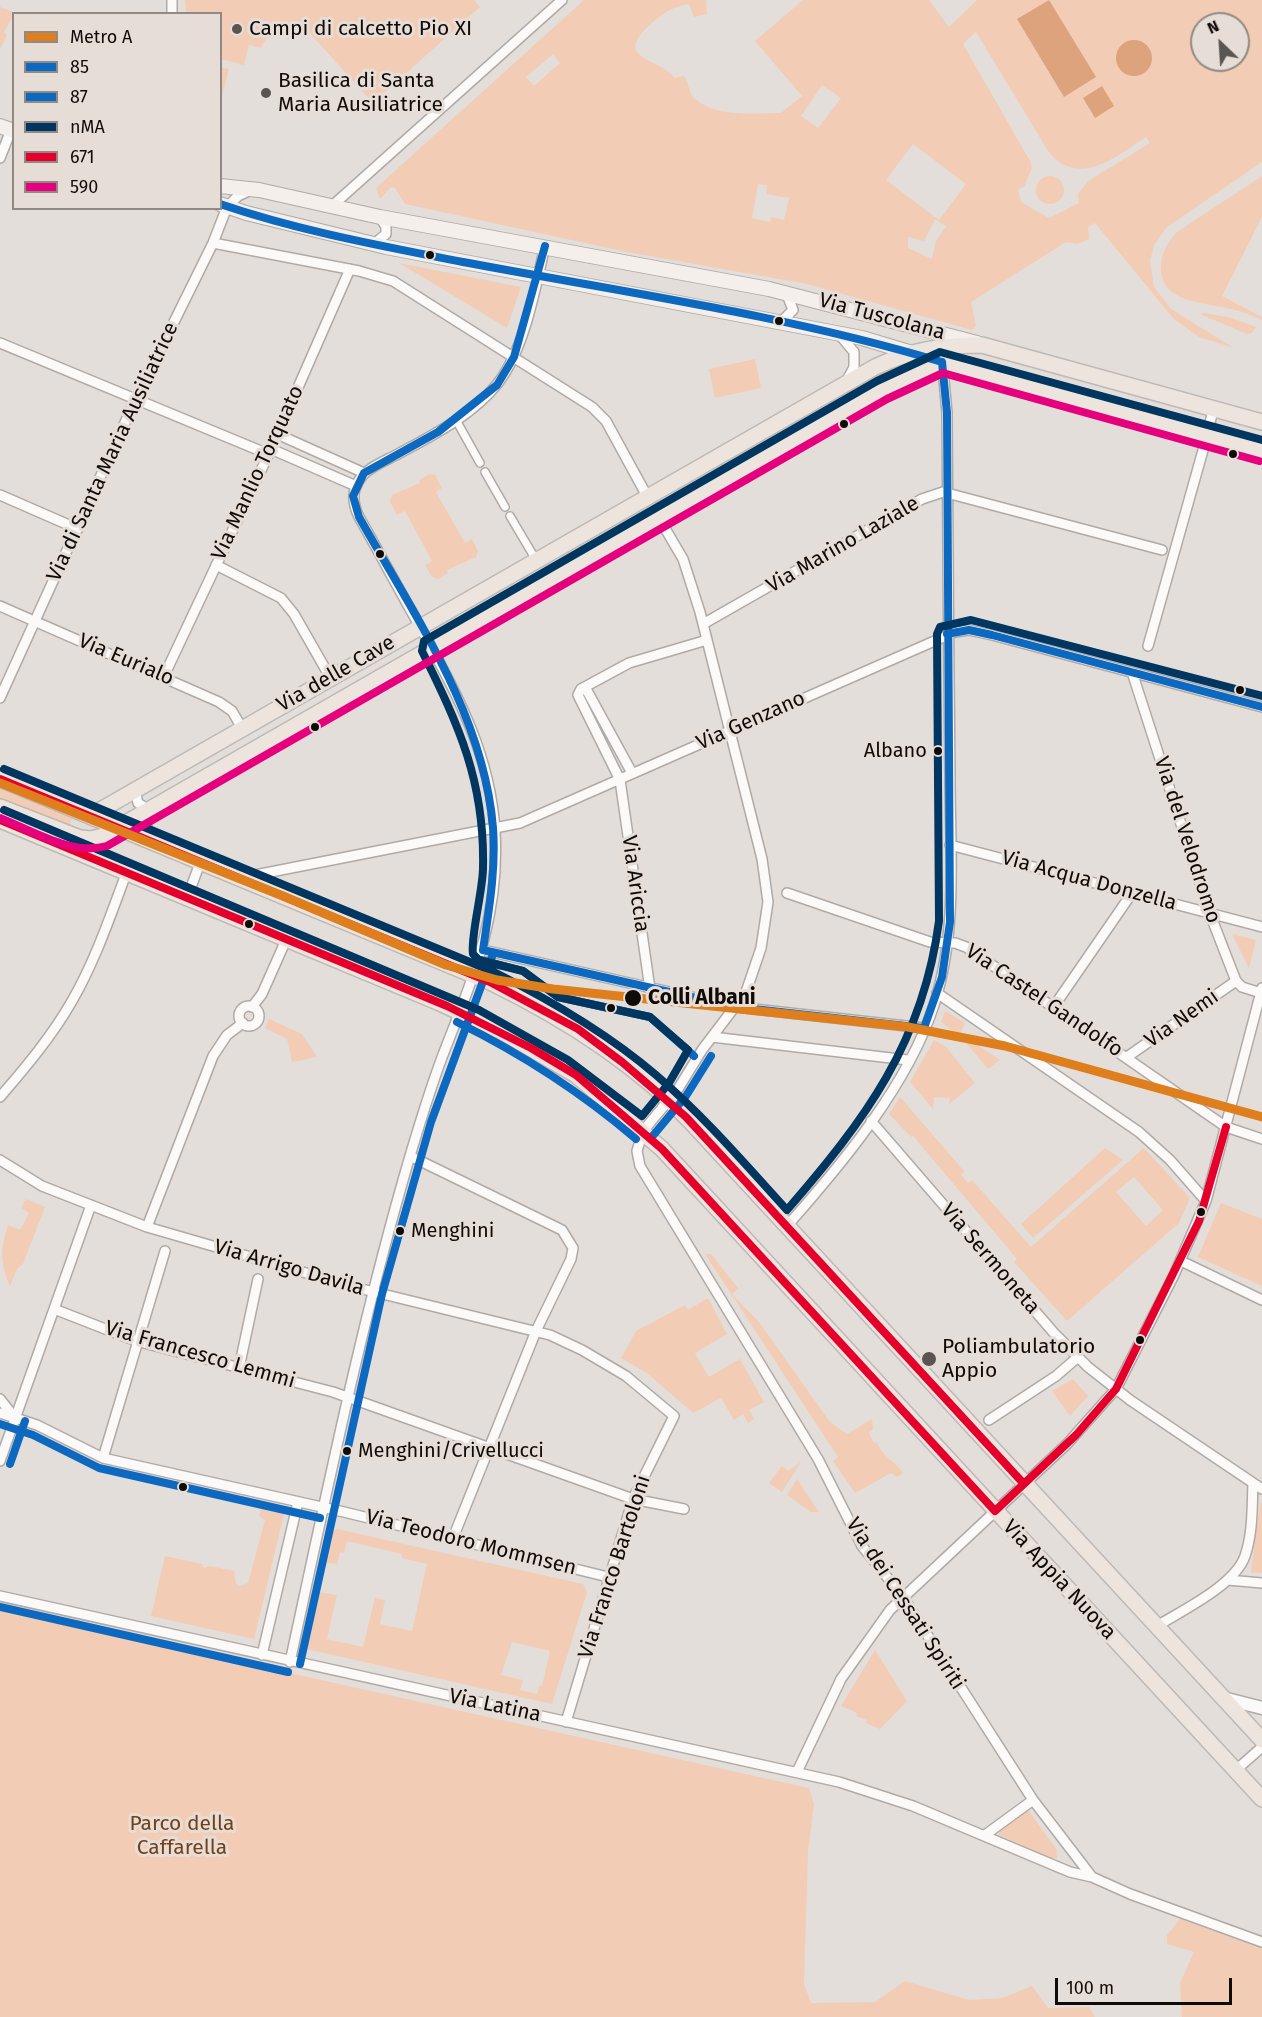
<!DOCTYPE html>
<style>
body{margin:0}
#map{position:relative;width:1262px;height:2017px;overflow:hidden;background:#e4deda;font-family:"Fira Sans",sans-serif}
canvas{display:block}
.legend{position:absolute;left:12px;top:12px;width:210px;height:198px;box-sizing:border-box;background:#e7ddd7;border:2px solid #918985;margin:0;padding:8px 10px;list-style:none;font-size:18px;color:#0f0b09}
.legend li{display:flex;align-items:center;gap:12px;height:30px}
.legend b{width:30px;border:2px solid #918985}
.north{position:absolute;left:1190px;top:12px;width:60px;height:60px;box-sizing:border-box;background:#e7ddd7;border:2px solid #918985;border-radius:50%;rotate:335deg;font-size:16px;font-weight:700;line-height:24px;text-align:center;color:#0f0b09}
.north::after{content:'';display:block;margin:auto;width:21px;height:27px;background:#5a5552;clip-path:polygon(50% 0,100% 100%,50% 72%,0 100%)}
.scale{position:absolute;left:1055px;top:1978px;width:177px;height:27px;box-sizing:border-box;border:3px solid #0f0b09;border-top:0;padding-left:8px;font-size:18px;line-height:21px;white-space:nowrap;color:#0f0b09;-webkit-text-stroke:4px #e7ddd7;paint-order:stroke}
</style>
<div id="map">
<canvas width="1262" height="2017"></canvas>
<ul class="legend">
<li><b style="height:8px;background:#df7e1d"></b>Metro A</li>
<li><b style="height:8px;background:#0c69bf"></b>85</li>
<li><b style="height:8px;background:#0c69bf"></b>87</li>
<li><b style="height:8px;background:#00365f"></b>nMA</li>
<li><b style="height:8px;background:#e4002b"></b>671</li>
<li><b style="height:8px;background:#e5007d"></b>590</li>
</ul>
<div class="north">N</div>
<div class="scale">100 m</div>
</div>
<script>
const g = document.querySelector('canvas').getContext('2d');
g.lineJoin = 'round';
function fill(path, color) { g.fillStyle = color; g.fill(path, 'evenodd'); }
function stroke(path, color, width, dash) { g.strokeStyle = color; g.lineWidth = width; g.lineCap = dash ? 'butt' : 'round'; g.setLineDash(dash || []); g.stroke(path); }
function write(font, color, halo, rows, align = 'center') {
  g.font = font + ' "Fira Sans",sans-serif'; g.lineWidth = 6; g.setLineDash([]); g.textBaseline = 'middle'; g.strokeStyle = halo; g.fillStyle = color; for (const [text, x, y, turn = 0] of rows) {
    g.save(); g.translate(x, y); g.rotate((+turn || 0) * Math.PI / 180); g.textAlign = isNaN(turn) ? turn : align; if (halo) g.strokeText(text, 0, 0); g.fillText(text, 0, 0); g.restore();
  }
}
fill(new Path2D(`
 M185 0H474L480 7 373 103 306 29 292 41 277 35 266 39 261 48 249 45 244 65 221 59 220 14 186 13Z
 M584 0H706L707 14 694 17 689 4C674 6 663 13 652 23 608 60 665 59 674 78L684 76C689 82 688 91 693 97 714 118 754 113 781 113L802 96 755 41 803 0H929L949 27 977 0H1262V162L1167 227 1154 245 1150 261 1154 287 1171 309 1234 348 1199 337 1173 318 1095 223 1088 227 1089 239 1077 244 1066 242 971 302 976 326 972 330 807 284 627 252 405 204 395 188 391 187 380 199 376 188ZM1202 24H1238V60H1202ZM976 32 1048 151C1078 189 1116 157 1146 137L1150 143 1088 181 1078 194 1079 203 1049 218 1021 202 1018 189 1024 187 1032 168 1030 161 963 44ZM553 54 560 63 534 86 526 77ZM822 85 841 98 818 128 801 116ZM913 144 966 184 939 220 886 180ZM758 184 767 185 766 194 789 198 784 220 771 217 770 222 752 218ZM935 219 946 226 936 241 932 259 908 248V237L924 241Z
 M0 7 15 13 4 32 7 35 0 49Z
 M221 67 229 69 221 99 220 67Z
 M1036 190a14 14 0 1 1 28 0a14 14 0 1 1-28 0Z
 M1262 176V217L1222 296 1262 317V320C1252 316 1242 311 1231 309 1205 302 1158 304 1161 264 1162 251 1168 242 1177 232Z
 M399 263 521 287 507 328Z
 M1205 313 1232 318 1256 327 1252 333 1247 334 1200 314Z
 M755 359 761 388 715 398 709 369Z
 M430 474 435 475 442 488 436 492 465 543 472 539 478 551 476 557 447 570 448 573 438 579 432 577 425 565 432 561 405 511 397 515 390 502 392 495 420 483 419 480Z
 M0 789 72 819 69 827 0 799Z
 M1232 934 1256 940 1249 968Z
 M945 1011 965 1023 960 1033 1000 1060 988 1069 961 1037 941 1022Z
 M269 1019 302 1034 317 1057 292 1062 287 1039 265 1028Z
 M934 1040 946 1047 975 1083 949 1104 950 1098 934 1097 933 1109 910 1082Z
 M900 1097 964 1171 961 1175 968 1183 972 1180 1031 1247 1144 1148 1190 1198 1179 1223 1067 1321 1014 1262 1017 1259 913 1136 911 1137 889 1114ZM1134 1177 1163 1210 1146 1226 1116 1192Z
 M1105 1148 1123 1160 1033 1238 1021 1224Z
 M26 1199 45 1207 23 1264 17 1269 10 1286C0 1262 0 1249 8 1225L20 1230 29 1213 21 1208Z
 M1221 1203 1262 1219V1286L1198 1257Z
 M705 1254H711L738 1288 732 1294 759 1322 830 1422 847 1434 872 1419 873 1429 869 1433 873 1442 877 1443C883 1457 895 1461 903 1473L897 1477 891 1473 855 1493 833 1461 838 1457Z
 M708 1298 727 1334 695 1353 709 1377 740 1359 764 1402 749 1410 754 1419 748 1423 743 1414 734 1420 721 1398 693 1413 648 1374 621 1358 636 1331 685 1305 688 1310Z
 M1073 1379 1088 1396 1070 1416 1052 1391Z
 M801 1462 782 1492 769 1483 782 1466 788 1471Z
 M797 1479 819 1512H811L787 1495Z
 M1260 1502 1262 1503V1573L1251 1572Z
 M261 1509 284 1514 254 1639 151 1616 165 1556 202 1564 204 1568 210 1566 234 1571 236 1584 240 1586 248 1583 265 1520 259 1516Z
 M337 1529 583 1584 587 1592 552 1704 306 1649 319 1592 337 1595 327 1639 363 1647 375 1598 385 1600 380 1624 412 1631 427 1564 402 1558V1554L347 1541 344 1553 340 1552 337 1564 326 1563 333 1531ZM512 1642 550 1651 542 1686H539L537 1694 520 1690 523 1680 501 1675Z
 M0 1609 809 1788 814 1804 808 1851 804 1984 811 2003 875 2002 905 1981 969 2000 1002 1998 1032 1986 1048 2008 1089 2007 1095 2017H0Z
 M875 1650 907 1701 880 1729 866 1723 867 1720 856 1716 857 1713 841 1706Z
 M1028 1810 1057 1850V1858H1050L999 1835V1831Z
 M1180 1919 1262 1948V2017H1182L1180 1983 1194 1952 1167 1944V1935Z`), '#f2ccb5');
fill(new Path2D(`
 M1049 0 1096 77 1064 97 1017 19Z
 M1116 58a18 18 0 1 1 36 0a18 18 0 1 1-36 0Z
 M1102 86 1114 106 1095 118 1083 98Z`), '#dda37d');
const pedestrian = new Path2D(`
 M456 420 480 463
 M485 472 505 507
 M510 516 536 560`);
const minor = new Path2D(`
 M172 14V0
 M0 158 11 130
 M332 206 562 0
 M213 243 359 271 393 281 592 407 606 421 647 496
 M374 244 386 234V227L380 217
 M782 321 793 310 786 292
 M839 334 854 352V367L846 382
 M0 343 268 454
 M277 434 364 473
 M1214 438 1210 422 1214 408
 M271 449 356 486
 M0 495 78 529
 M659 518 683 559 700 612 762 859 768 902 761 948 746 992 702 1050 678 1089 643 1131 637 1151 640 1166 818 1459 862 1546 903 1597 1033 1800 1092 1877 1130 1894 1262 1942
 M216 565 281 598 294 614 330 677
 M0 606 219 702 232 711 242 728
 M703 624 922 499 943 492 1162 550
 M1148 646 1207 436
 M1132 672 1210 914 1236 981 1242 987 1261 993
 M164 676 271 449 350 269
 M585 687 632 773
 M0 698 132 407 213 243 227 207 238 196 251 190
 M140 788 136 795 138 803 146 808H153L146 826 150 841
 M950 845 1262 927
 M240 878 520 823 955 632 969 630 992 635 1262 707
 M787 893 930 942 955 943 966 947 1226 1127 1262 1139
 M187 898 200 863
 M483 950 736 1007 924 1028
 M650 989 620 780 578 695 581 689 629 663 707 640
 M937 993 1139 1132 1170 1160 1206 1201
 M1059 999 1132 893
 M239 1016a10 10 0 1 1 20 0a10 10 0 1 1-20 0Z
 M252 1007 262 994 286 940
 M712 1037 908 1060
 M1127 1057 1236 981
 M0 1097C26 1067 52 1036 72 1001 95 961 110 917 126 874
 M871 1121 1054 1333 1088 1367 1130 1400 1262 1489
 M410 1156 562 1230 573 1248 571 1259 536 1331 453 1538
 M0 1160 42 1186 147 1227 358 1288 550 1335 582 1350 626 1376 674 1416 633 1499 566 1722
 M787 1226C842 1164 908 1085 934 1005 958 930 950 852 950 776 949 655 947 534 947 413L942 358
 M147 1227 213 1056 227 1035 243 1023
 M1181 1261 1262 1300
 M54 1309 136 1341 333 1392 633 1499 684 1509
 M239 1368 258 1279
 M0 1399 15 1418
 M0 1413 37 1425 103 1458 344 1512 608 1577
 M989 1420 1056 1376 1078 1357
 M103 1458 165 1251
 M0 1461 91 1205
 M1228 1580 1262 1583
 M0 1596 839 1782 913 1806 1070 1872 1092 1877
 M1157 1626C1183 1610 1235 1585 1245 1556 1253 1533 1252 1506 1253 1483
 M262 1655 298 1502
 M290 1662C327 1492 361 1323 410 1156 421 1119 432 1082 446 1047 475 973 500 912 495 831 490 751 455 691 418 623 398 588 379 552 359 517 352 502 351 489 363 475 371 466 387 460 398 454 433 435 473 415 498 383 525 348 535 289 545 246
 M1236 1770 1262 1747
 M797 1772 841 1679 890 1610 1067 1444 1116 1389 1174 1275 1206 1201 1262 988
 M985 1835 1033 1800`);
const tertiary = new Path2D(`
 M1223 1698 1262 1708`);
const secondary = new Path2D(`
 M0 126 14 131
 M220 186 259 190 380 217 769 289 977 343
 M220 204 246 213 386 247 862 338 942 362`);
const primary = new Path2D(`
 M0 779 490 982C564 1018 634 1062 691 1122L1262 1740
 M0 807 80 838 91 839 103 836 882 390 942 362 1262 451
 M90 816 875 367C911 350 943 345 982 345L1262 422
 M0 820 440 1003 502 1032 576 1075 662 1149 1262 1799`);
stroke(pedestrian, '#afaaa7', 10);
stroke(minor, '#afaaa7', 12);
stroke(tertiary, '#afaaa7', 15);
stroke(secondary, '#afaaa7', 16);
stroke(primary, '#bcb9b7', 18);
stroke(pedestrian, '#fbfaf9', 7);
stroke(minor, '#fbfaf9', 9);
stroke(tertiary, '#fbfaf9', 12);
stroke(secondary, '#f4efeb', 14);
stroke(primary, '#ece4dd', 15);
stroke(new Path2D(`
 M220 204C299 231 382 246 463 262 623 292 786 315 942 362
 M947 634 969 630 992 635 1262 707
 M483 950C489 909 496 869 493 828 484 714 413 613 359 517L353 496 364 473 438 432 497 385 514 357 545 246
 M483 950 736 1007 924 1028
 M924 1028 942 977 950 922 947 413 942 362`), '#0c69bf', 8);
stroke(new Path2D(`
 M481 960 523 971 558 997 650 1017 694 1056
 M457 1022C522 1054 581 1092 636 1139
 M651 1138 686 1096 711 1056
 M0 1424 33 1435 99 1468 320 1518
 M10 1464 25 1421
 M0 1607 288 1672
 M300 1664 382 1294 431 1122 493 954`), '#0c69bf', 8);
stroke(new Path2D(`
 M4 769 494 972C552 1001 607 1033 656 1075 704 1116 745 1164 787 1210 865 1120 923 1043 939 921L937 634 940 627 971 620 1262 696
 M4 810 479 1010 568 1060 642 1116 669 1083 688 1050 650 1017 558 997 523 971 479 960 473 954C470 939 483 890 483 868 485 782 459 726 422 651L424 641 877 381 940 352 1262 440`), '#00365f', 8);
stroke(new Path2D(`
 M0 779 490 982 578 1029 622 1062 686 1117 1024 1484
 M0 820 447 1006 531 1048 576 1075 662 1149 995 1511 1076 1435 1116 1389 1199 1221 1226 1127`), '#e4002b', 8);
stroke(new Path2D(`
 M0 818C33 831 72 856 107 846L887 399 943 373 1259 461`), '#e5007d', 8);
stroke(new Path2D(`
 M0 783 283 896 446 965 497 980 553 989 908 1027 1005 1046 1262 1117`), '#df7e1d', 9);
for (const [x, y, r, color] of [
 [237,29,6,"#5a5552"],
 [266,93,6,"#5a5552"],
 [430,255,5,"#0f0b09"],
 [779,321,5,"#0f0b09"],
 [844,424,5,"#0f0b09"],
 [1233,454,5,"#0f0b09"],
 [380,554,5,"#0f0b09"],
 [1240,690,5,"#0f0b09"],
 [315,727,5,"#0f0b09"],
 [938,751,5,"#0f0b09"],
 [249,924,5,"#0f0b09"],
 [633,998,9,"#0f0b09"],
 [611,1008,5,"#0f0b09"],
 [1201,1212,5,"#0f0b09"],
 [400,1231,5,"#0f0b09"],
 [1140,1340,5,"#0f0b09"],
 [929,1359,8,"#5a5552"],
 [347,1451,5,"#0f0b09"],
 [183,1487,5,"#0f0b09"]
]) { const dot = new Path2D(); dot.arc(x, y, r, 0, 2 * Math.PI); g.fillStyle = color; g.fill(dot); stroke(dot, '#e7ddd7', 2); }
write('20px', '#0f0b09', '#e7ddd7', [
 ["Albano",927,751,"right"],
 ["Menghini",411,1231],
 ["Menghini/Crivellucci",358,1451]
], 'left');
write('21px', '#0f0b09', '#e7ddd7', [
 ["Campi di calcetto Pio XI",249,29],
 ["Basilica di Santa",278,81],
 ["Maria Ausiliatrice",278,105],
 ["Poliambulatorio",942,1347],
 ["Appio",942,1371]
], 'left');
write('21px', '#0f0b09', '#e7ddd7', [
 ["Via Tuscolana",882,317,15],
 ["Via di Santa Maria Ausiliatrice",113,452,-65],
 ["Via Manlio Torquato",258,473,-65],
 ["Via Marino Laziale",843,545,-30],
 ["Via Eurialo",126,660,23],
 ["Via delle Cave",336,674,-30],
 ["Via Genzano",751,721,-24],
 ["Via del Velodromo",1187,840,72],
 ["Via Acqua Donzella",1089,881,15],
 ["Via Ariccia",635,884,82],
 ["Via Castel Gandolfo",1044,1001,34],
 ["Via Nemi",1182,1019,-35],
 ["Via Sermoneta",990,1259,49],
 ["Via Arrigo Davila",289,1268,16],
 ["Via Francesco Lemmi",200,1355,16],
 ["Via Teodoro Mommsen",471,1543,14],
 ["Via Franco Bartoloni",615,1567,-72],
 ["Via Appia Nuova",1059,1580,47],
 ["Via dei Cessati Spiriti",905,1604,57],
 ["Via Latina",495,1706,12]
]);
write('bold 21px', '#0f0b09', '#e7ddd7', [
 ["Colli Albani",648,998]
], 'left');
write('21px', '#754019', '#e7ddd7', [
 ["Parco della",182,1824],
 ["Caffarella",182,1848]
]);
</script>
